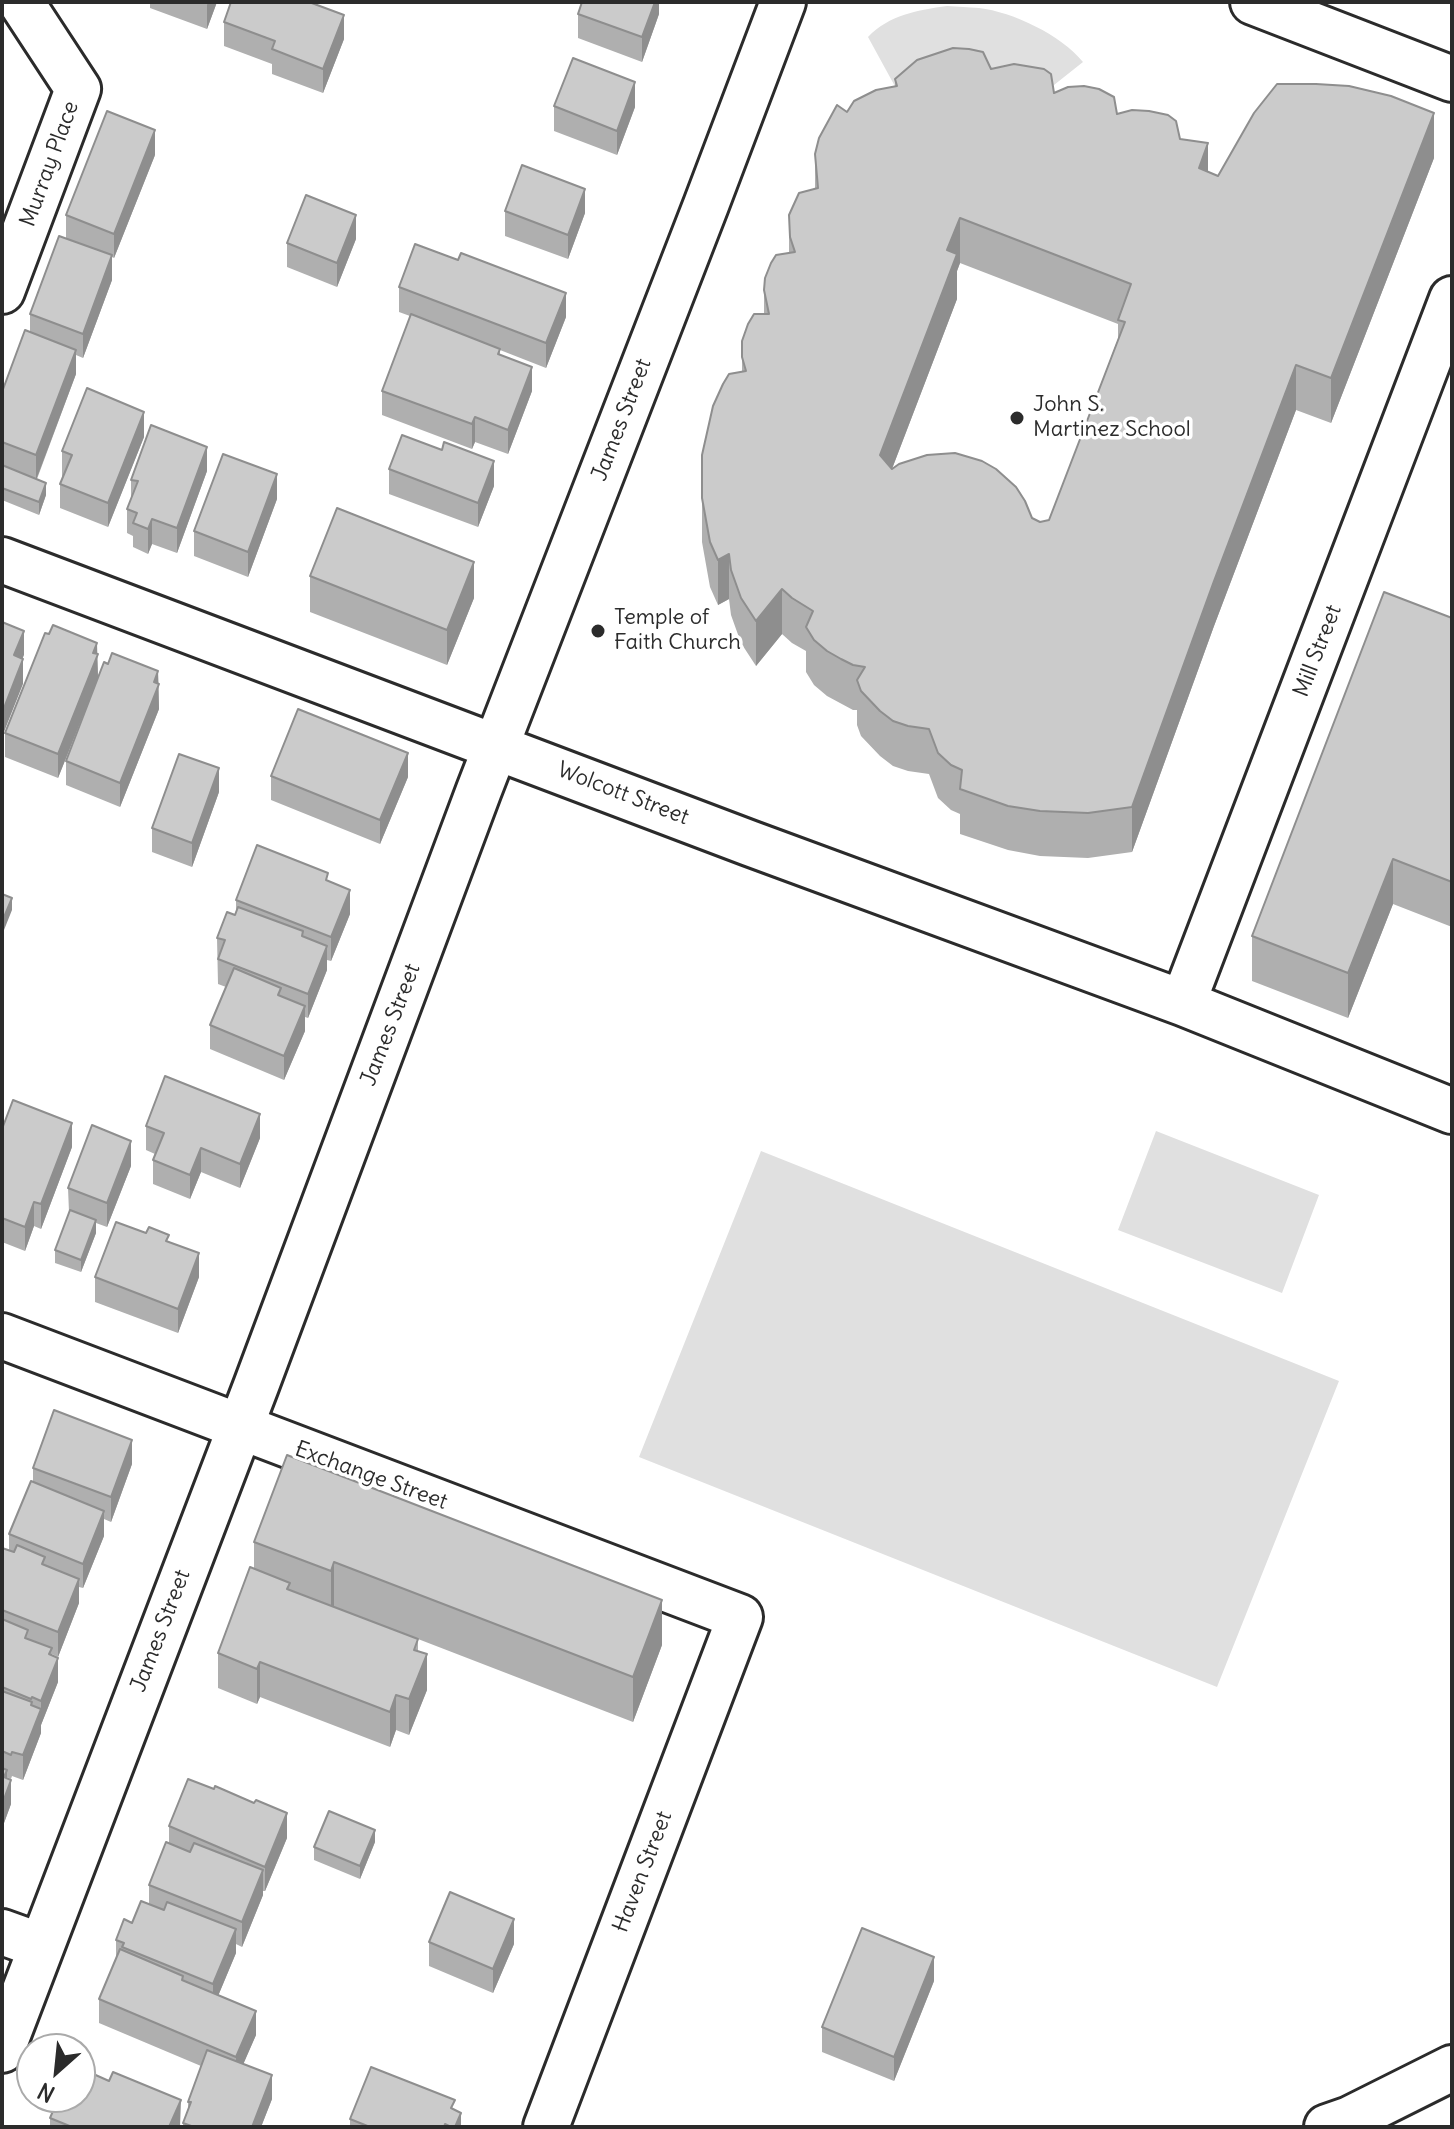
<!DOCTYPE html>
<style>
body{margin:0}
#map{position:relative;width:1454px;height:2129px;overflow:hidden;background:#fff;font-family:Delius,sans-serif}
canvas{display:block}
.frame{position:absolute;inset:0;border:4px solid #2b2b2b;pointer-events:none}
.north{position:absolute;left:16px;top:2033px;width:80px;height:80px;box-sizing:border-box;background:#fff;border:2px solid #aaa;border-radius:50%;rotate:207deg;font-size:22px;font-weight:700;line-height:32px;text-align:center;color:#2b2b2b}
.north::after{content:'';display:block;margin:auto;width:28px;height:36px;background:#2b2b2b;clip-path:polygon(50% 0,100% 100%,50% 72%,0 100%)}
</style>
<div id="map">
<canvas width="1454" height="2129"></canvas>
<div class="frame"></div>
<div class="north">N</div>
</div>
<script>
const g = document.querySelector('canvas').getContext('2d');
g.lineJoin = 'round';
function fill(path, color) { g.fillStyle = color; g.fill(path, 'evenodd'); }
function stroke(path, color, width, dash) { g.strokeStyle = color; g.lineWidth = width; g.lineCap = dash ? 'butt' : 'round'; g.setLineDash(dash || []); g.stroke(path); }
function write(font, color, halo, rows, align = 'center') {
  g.font = font + ' Delius,sans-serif'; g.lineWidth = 7; g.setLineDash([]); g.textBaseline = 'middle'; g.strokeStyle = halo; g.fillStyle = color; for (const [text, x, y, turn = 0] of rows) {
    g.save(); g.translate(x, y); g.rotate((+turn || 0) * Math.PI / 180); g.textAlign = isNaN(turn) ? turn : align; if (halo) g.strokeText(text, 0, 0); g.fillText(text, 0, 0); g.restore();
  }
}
fill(new Path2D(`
 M947 6C958 7 968 7 979 8 1013 12 1061 35 1083 62L1025 108 903 101 868 37C889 15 918 10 947 6Z
 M1156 1131 1319 1195 1282 1293 1118 1230Z
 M761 1151 1339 1381 1217 1687 639 1457Z`), '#e0e0e0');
const minor = new Path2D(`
 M1253 2 1452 79
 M2 291 78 89 21 2
 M2 560 749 843 1183 1003 1452 1111
 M1183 1003 1452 299
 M2 1336 740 1617 546 2127
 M2 1932 41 1946
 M1327 2127 1350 2119 1452 2068`);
const major = new Path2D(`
 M2 2050 256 1386 479 790 706 205 783 2`);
stroke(minor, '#2b2b2b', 50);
stroke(major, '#2b2b2b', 50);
stroke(minor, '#fff', 44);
stroke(major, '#fff', 44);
fill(new Path2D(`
 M150 2H217L207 29 150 8Z
 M659 2V14L642 62 578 38V14Z
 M224 22 344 39 323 93 272 74V64L224 46Z
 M991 69 1054 93 1117 114 1180 139 1208 172 1218 176 1434 158 1331 423 1296 410 1214 626 1132 852 1088 858 1040 856 1008 850 960 834V814L951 810 938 798 929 774 908 771 893 766 880 756 861 736 857 725V710H853L827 696 814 685 806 672V651L792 643 782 634 756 666 741 643 731 615 729 599 718 605 710 587 702 542V455L742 372V341L764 314V290L789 253V215L815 189V154L847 112 895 87V79ZM960 263 1118 324V339L1049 520 1040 522 892 469 957 299V271Z
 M554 106 635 107 617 155 554 131Z
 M155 155 114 258 112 257V280L83 358 76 355V374L37 479 46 495 39 515 2 500V392L30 332V314L66 239V215Z
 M505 211 585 213 568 259 505 236Z
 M356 239 337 287 287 267V243Z
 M399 287 566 317 546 368 500 350V355L532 391 508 454 475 442 472 449 382 415V391L410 316 399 312Z
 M144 437 108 527 60 508V484L63 476H62V451Z
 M442 450 494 486 478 527 389 494V469Z
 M207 471 177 553 152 544 148 554 133 547V536L127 533V509L131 499V480Z
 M277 499 248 577 194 556V531Z
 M310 576 474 598 447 665 310 612Z
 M1452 618V927L1393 904 1348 1018 1252 981V936Z
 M97 654 98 678 58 778 5 757V733Z
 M108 664 158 671 159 709 120 807 66 785V761Z
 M271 776 408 777 380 844 271 800Z
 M219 792 192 867 152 852V828Z
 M328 881 350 914 331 961 327 960V970L308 1018 305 1017V1031L284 1080 210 1049V1025L226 987 218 984 217 938 235 915 236 911V900Z
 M146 1126 260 1138 240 1188 201 1172 190 1199 153 1184V1160L155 1154 146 1150Z
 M2 1129 72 1147 41 1229 34 1226 25 1251 2 1242Z
 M131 1166 107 1227 96 1223V1233L81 1272 55 1263V1250L69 1212 68 1188Z
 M169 1242 199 1277 178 1333 95 1302V1277Z
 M132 1464 111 1522 104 1519V1536L83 1588 79 1587V1603L58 1657 52 1654 58 1682 41 1725V1733L23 1780 12 1776 11 1779 7 1777 11 1804 4 1823H2V1549L9 1551V1534L33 1482V1468Z
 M254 1542 662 1645 633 1722 418 1639V1651L427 1690 409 1735 396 1730 390 1747 260 1697 257 1704 218 1688V1653L254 1569Z
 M169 1826 287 1838 265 1891H263V1895L242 1947 236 1944V1953L218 1996 256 2035 243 2064 272 2099 261 2127H183V2123L188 2111V2102L201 2066 99 2023V1999L116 1959V1940L149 1904V1885L169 1843Z
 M375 1842 360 1879 314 1860V1847Z
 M429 1942 514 1944 493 1993 429 1966Z
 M934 1981 894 2081 822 2052V2027Z
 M455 2110 461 2127H350V2119Z
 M50 2118 181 2125 180 2127H50Z`), '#afafaf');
fill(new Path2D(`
 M208 2H217L207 29V5Z
 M655 2H659V14L642 62V37Z
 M344 15V39L323 93V69Z
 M635 82V107L617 155V131Z
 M1434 113V158L1331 423V378Z
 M155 130V155L114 258V234Z
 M1208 143V188L1199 168Z
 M585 189V213L568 259V235Z
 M356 215V239L337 287V263Z
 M960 218V263L957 271V299L880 500V455L947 250Z
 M112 255V280L83 358V334Z
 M566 293V317L546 368V343Z
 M76 350V374L36 480V455Z
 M1296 365V410L1214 626 1132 852V807L1214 581Z
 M532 367V391L508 454V430Z
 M144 412V437L108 527V503Z
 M475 417V442L472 449V424Z
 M207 447V471L177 553V528Z
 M494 461V486L478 527V503Z
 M277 474V499L248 577V552Z
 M46 483V495L39 515V502Z
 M152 519V544L148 554V529Z
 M729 554V599L718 605V560Z
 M474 562V598L447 665V630Z
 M782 589V634L756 666V621Z
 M24 631V655L14 680V655Z
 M97 643 98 678 58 778V754Z
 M23 659V684L2 737V713Z
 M158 671 159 709 120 807V783Z
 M408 753V777L380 844V820Z
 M219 768V792L192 867V843Z
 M1393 859V904L1348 1018V973Z
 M350 890V914L331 961V937Z
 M12 898V910L2 935V922Z
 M327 946V970L308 1018V994Z
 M305 1006V1031L284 1080V1056Z
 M260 1114V1138L240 1188V1164Z
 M72 1123V1147L41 1229V1204Z
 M131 1141V1166L107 1227V1203Z
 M201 1148V1172L190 1199V1175Z
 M34 1202V1226L25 1251V1227Z
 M96 1220V1233L81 1272V1260Z
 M199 1253V1277L178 1333V1309Z
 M132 1440V1464L111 1522V1497Z
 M104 1511V1536L83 1588V1564Z
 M334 1562V1607L331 1616V1571Z
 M79 1579V1603L58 1657V1632Z
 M662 1600V1645L633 1722V1677Z
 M427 1654V1690L409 1735V1699Z
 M58 1658V1682L41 1725V1701Z
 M260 1662V1697L257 1704V1669Z
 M396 1695V1730L390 1747V1712Z
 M41 1709V1733L23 1780V1755Z
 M7 1770V1792L11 1780V1804L4 1823V1777Z
 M287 1813V1838L265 1891V1867Z
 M375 1830V1842L360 1879V1866Z
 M263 1870V1895L242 1947V1922Z
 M514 1919V1944L493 1993V1969Z
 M236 1929V1953L213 2008V1984Z
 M934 1957V1981L894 2081V2057Z
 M256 2011V2035L236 2081V2057Z
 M272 2075V2099L261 2127H252Z
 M181 2100 180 2127H169Z
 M461 2113V2127H455Z`), '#8e8e8e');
const building = new Path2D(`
 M231 2H309L344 15 323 69 272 49 275 41 224 22Z
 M582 2H655L642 37 578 14Z
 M953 48 969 49 983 52 991 69 1014 64 1044 69 1051 74 1054 93 1068 87 1084 86 1099 89 1114 97 1117 114 1132 110 1149 111 1168 115 1176 121 1180 139 1208 143 1199 168 1218 176 1254 113 1277 84H1316L1349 86 1391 96 1434 113 1331 378 1296 365 1214 581 1132 807 1088 813 1040 811 1008 806 960 789 962 770 951 765 938 753 929 729 908 726 893 721 880 711 861 691 857 680 865 667 853 665 841 659 827 651 814 640 806 627 813 611 792 598 782 589 756 621 741 598 731 570 729 554 718 560 710 542 702 498V455L713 406 723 384 729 374 746 371 742 357V341L748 324 754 314H769L764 290 765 278 771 263 776 255 795 252 790 237 789 215 799 193 818 188 815 154 819 138 837 105 847 112 854 101 876 90 897 86 895 79 917 60ZM960 218 1131 284 1118 320 1125 322 1049 520 1040 522 1032 518 1025 501 1016 487 996 469 982 461 955 453 927 455 899 464 892 469 880 455 957 254 947 250Z
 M573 58 635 82 617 131 554 106Z
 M107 111 155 130 114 234 66 215Z
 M522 165 585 189 568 235 505 211Z
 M306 195 356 215 337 263 287 243Z
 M59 236 112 255 83 334 30 314Z
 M415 244 458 260 461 253 566 293 546 343 399 287Z
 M411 314 500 349 498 354 532 367 508 430 475 417 472 424 382 391Z
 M25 330 76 350 36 455 2 442V392Z
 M87 388 144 412 108 503 60 484 72 455 62 451Z
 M151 425 207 447 177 528 152 519 148 529 133 523 137 513 127 509 138 481 131 480Z
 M402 435 442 450 444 442 494 461 478 503 389 469Z
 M223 454 277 474 248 552 194 531Z
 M2 465 46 483 39 502 2 488Z
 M337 508 474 562 447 630 310 576Z
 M1384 592 1452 618V882L1393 859 1348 973 1252 936Z
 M2 622 24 631 14 655 23 659 2 713Z
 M53 625 97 643 93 653 98 654 58 754 5 733 45 633 49 634Z
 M112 653 158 671 154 682 159 684 120 783 66 761 104 662 108 664Z
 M298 709 408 753 380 820 271 776Z
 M179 754 219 768 192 843 152 828Z
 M257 845 328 873 326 880 350 890 331 937 236 900Z
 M2 894 12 898 2 922Z
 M238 907 303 931 302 936 327 946 308 994 218 959 225 940 217 938 227 912 235 915Z
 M234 968 281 988 278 995 305 1006 284 1056 210 1025Z
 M165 1076 260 1114 240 1164 201 1148 190 1175 153 1160 164 1133 146 1126Z
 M13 1100 72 1123 41 1204 34 1202 25 1227 2 1218V1129Z
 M92 1125 131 1141 107 1203 68 1188Z
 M70 1210 96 1220 81 1260 55 1250Z
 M116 1222 146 1233 149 1227 169 1235 166 1241 199 1253 178 1309 95 1277Z
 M54 1410 132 1440 111 1497 33 1468Z
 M287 1455 662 1600 633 1677 334 1562 331 1571 254 1542Z
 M31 1481 104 1511 83 1564 9 1534Z
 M17 1545 45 1557 42 1564 79 1579 58 1632 2 1610V1548L14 1552Z
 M250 1567 290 1583 287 1589 418 1639 414 1650 427 1654 409 1699 396 1695 390 1712 260 1662 257 1669 218 1653Z
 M2 1619 28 1630 25 1638 52 1648 49 1654 58 1658 41 1701 32 1697 31 1699 2 1687Z
 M2 1691 32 1702 31 1705 41 1709 23 1755 12 1752 11 1755 2 1751Z
 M2 1768 7 1770 4 1777 11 1780 4 1799 2 1798Z
 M188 1779 214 1789 215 1786 254 1803 256 1800 287 1813 265 1867 169 1826Z
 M329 1811 375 1830 360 1866 314 1847Z
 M166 1842 190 1852 194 1843 263 1870 242 1922 149 1885Z
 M450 1892 514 1919 493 1969 429 1942Z
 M141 1901 164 1910 167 1902 236 1929 213 1984 122 1947 124 1943 116 1940 124 1919 132 1923Z
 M862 1928 934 1957 894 2057 822 2027Z
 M120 1949 183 1976 182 1980 256 2011 236 2057 99 1999Z
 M207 2050 272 2075 252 2127H194L183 2123 191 2102H188Z
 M371 2067 455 2100 451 2108 461 2113 455 2127H451L445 2124 444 2127H370L350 2119Z
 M80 2068 109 2081 113 2072 181 2100 169 2127H72L50 2118 59 2097H80Z`);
fill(building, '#cbcbcb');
stroke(building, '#8e8e8e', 2);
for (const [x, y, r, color] of [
 [1017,418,8,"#2b2b2b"],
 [598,631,8,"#2b2b2b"]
]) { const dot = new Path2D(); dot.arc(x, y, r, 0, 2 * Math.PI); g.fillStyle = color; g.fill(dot); stroke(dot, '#fff', 3); }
write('22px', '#2b2b2b', '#fff', [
 ["Murray Place",50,164,-70],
 ["James Street",622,420,-69],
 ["Mill Street",1318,651,-69],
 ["Wolcott Street",623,794,21],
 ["James Street",391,1025,-69],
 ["Exchange Street",371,1476,20],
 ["James Street",161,1631,-69],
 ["Haven Street",643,1872,-69]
]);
write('22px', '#2b2b2b', '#fff', [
 ["John S.",1033,405],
 ["Martinez School",1033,430],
 ["Temple of",614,618],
 ["Faith Church",614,643]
], 'left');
</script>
